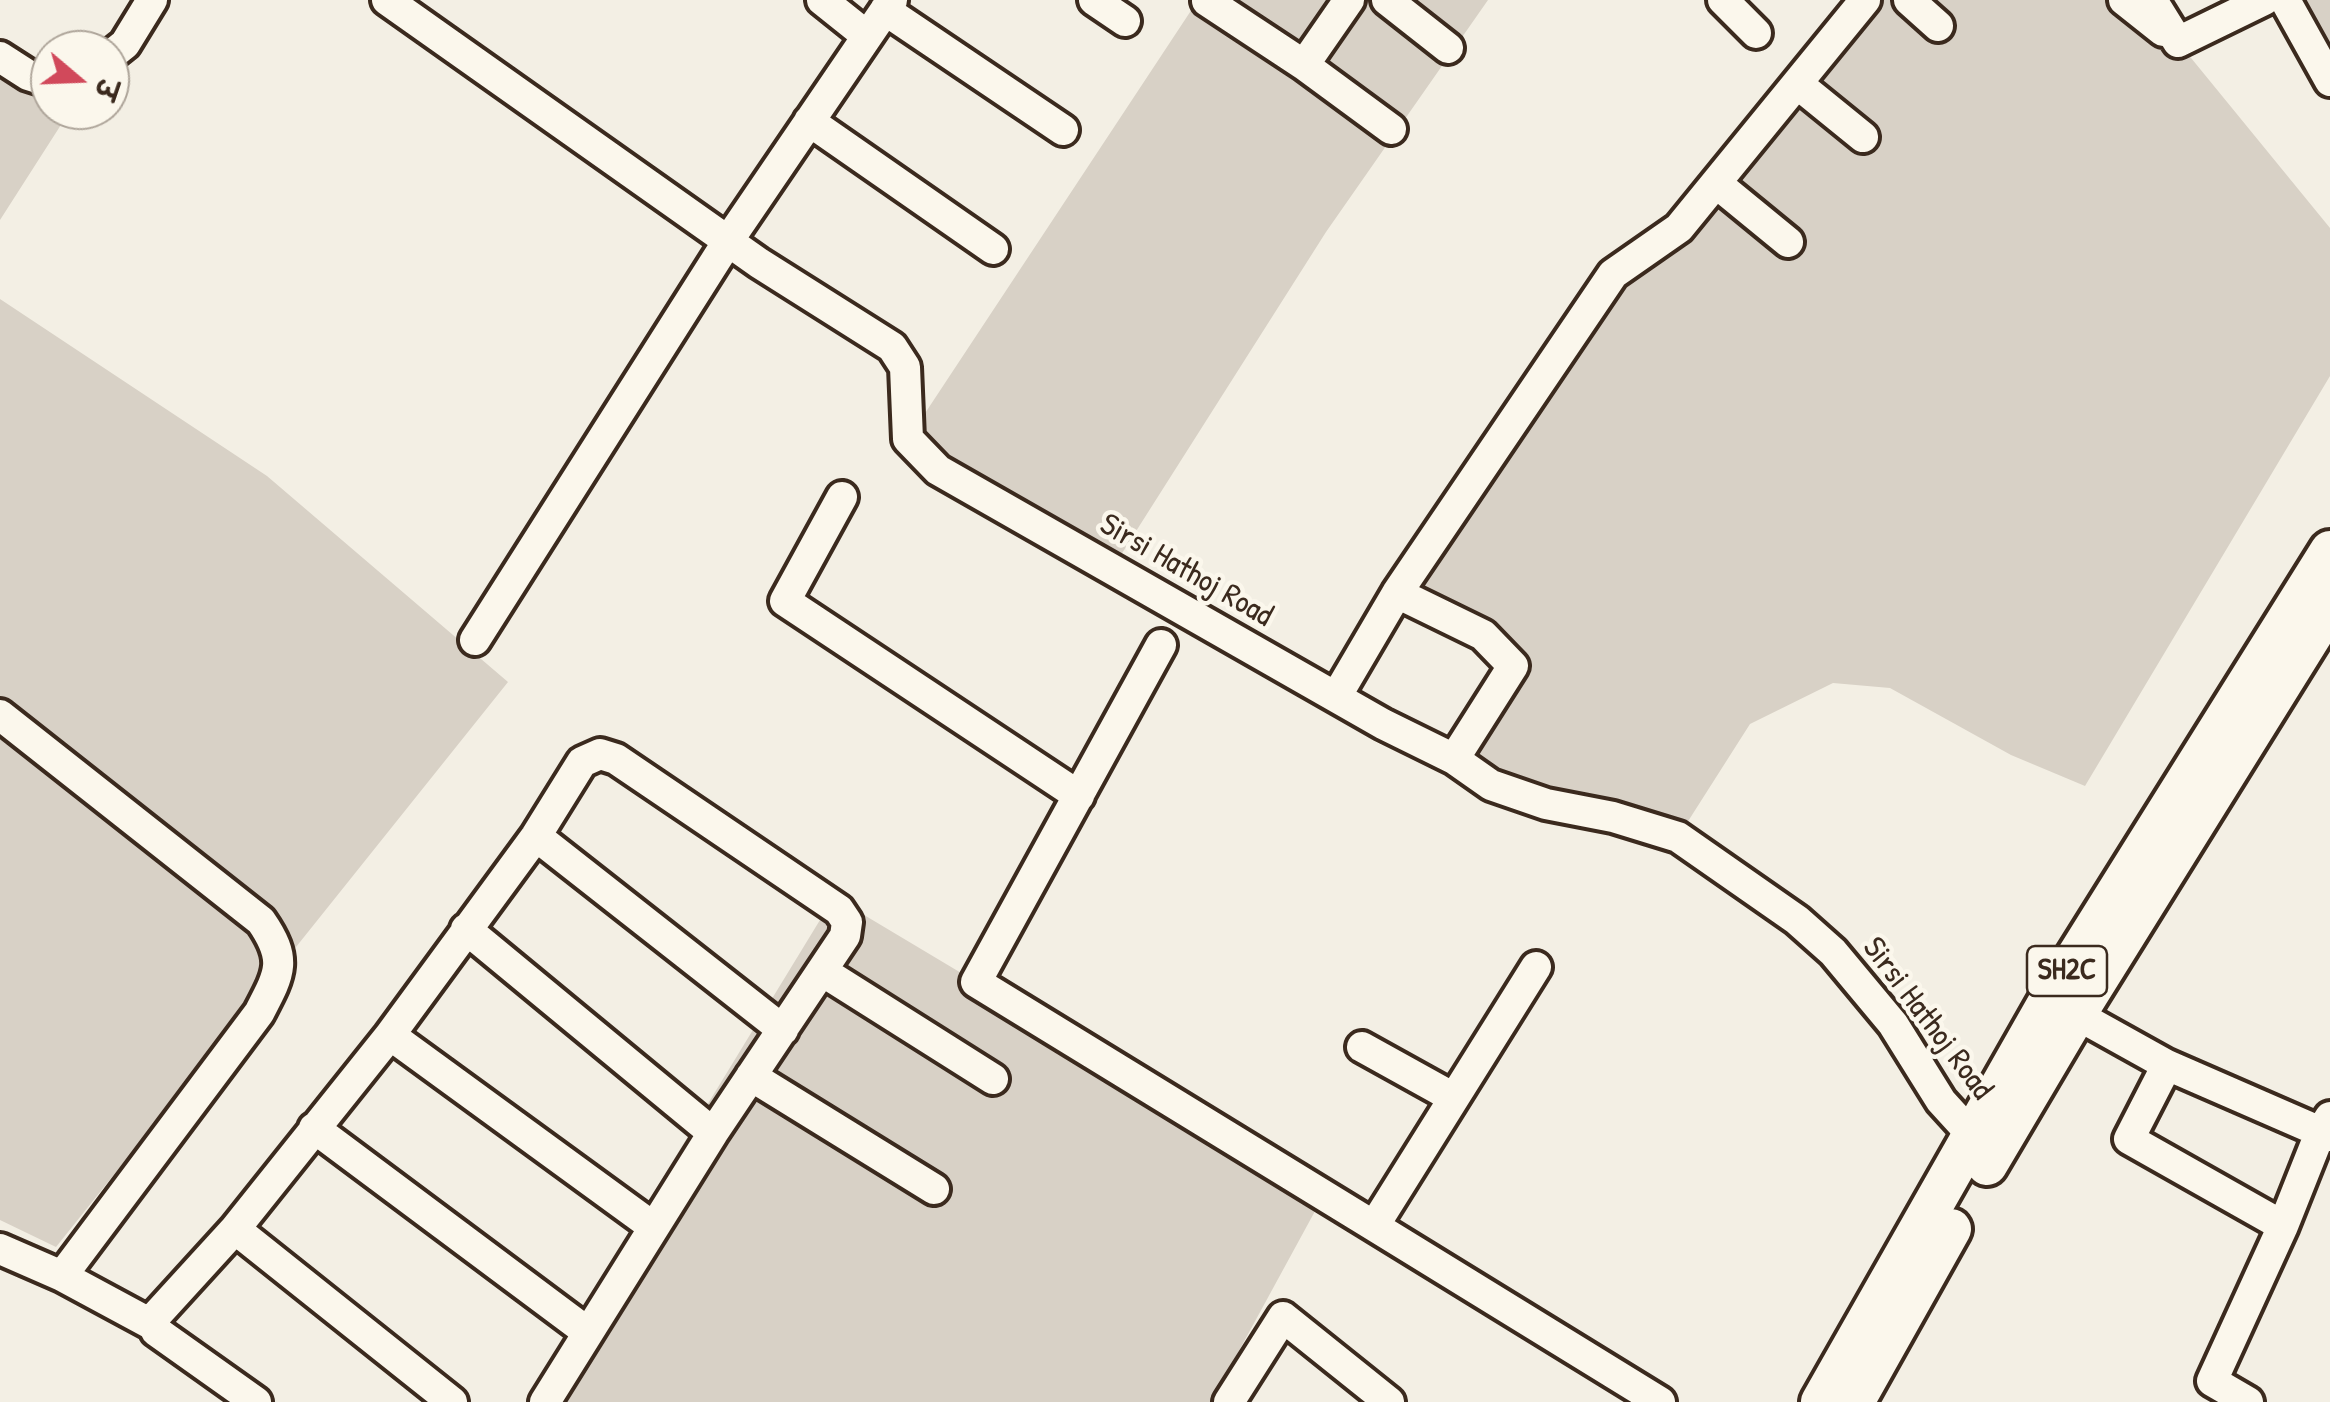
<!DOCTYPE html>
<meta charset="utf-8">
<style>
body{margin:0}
#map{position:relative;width:2330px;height:1402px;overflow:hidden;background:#f3efe4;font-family:"Patrick Hand","Playpen Sans Deva",sans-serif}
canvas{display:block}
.north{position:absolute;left:30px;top:30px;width:100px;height:100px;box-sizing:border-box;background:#fbf7ec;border:2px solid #aea59a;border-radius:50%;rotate:109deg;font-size:28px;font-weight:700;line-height:40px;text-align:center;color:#3b2a1e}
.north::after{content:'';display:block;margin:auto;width:35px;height:45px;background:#d1495b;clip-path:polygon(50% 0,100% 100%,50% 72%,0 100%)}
</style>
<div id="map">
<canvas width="2330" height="1402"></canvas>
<div class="north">उ</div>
</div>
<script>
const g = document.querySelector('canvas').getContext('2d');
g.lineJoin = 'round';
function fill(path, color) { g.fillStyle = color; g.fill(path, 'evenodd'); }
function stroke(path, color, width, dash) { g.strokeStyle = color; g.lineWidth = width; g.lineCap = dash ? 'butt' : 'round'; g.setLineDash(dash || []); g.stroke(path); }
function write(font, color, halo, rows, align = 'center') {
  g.font = font + ' "Patrick Hand",sans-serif'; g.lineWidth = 9; g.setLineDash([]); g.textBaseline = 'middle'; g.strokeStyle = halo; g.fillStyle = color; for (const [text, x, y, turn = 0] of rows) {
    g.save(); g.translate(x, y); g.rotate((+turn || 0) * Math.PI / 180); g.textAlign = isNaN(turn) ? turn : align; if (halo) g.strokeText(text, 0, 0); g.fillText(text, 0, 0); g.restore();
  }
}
fill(new Path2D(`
 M1198 0H1488L1326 232 1112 569 908 439Z
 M1873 0H2124L2178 42 2330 228V376L2085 786 2011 755 1890 688 1833 683 1750 724 1678 837 1454 759 1513 666 1397 593 1613 274 1679 228Z
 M2300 0H2330V63Z
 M0 70 50 106V110L66 117 0 220Z
 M0 299 267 476 508 682 56 1247 0 1220Z
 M834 897 1326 1191 1211 1402H526Z`), '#d8d1c6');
const minor = new Path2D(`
 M387 0 759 263 892 347 905 367 908 439 938 470 1383 724 1454 759 1491 785 1546 804 1613 817 1678 837 1797 920 1833 952 1893 1024 1941 1101 1972 1135 1988 1146
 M822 0 867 36
 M1094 0 1125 21
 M1349 0 1304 65 1391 129
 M1387 0 1448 48
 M1723 0 1756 33
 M1909 0 1938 26
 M2124 0 2163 31
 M2152 0 2178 42 2264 0
 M2285 0 2330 81
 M1207 1 1304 65
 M885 10 1063 130
 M110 56 125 44 152 0
 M0 57 28 75 50 82
 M1799 85 1863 137
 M809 121 993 249
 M1716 183 1788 242
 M842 497 785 601 1079 796
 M1397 593 1483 635 1513 666 1454 759
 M475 640 728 241 892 0
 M1161 645 976 982 1374 1226
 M1336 697 1397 593 1613 274 1679 228 1865 0
 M0 715 261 921C288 960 280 973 259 1013L62 1276
 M536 836 783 1030
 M466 929 713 1133
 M1536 967 1374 1226 1660 1402
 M822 971 993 1079
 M2061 1006 2167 1065 2330 1136
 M390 1035 652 1226
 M1362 1047 1454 1098
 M2167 1065 2129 1139 2283 1226 2320 1133 2330 1117
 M751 1076 934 1189
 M314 1128 586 1331
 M235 1229 452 1402
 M0 1249 62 1276 151 1324
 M256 1402 156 1331 152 1320 235 1229 390 1035 536 836 582 762 600 754 616 759 839 910 847 922 845 936 713 1133 545 1402
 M1229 1402 1283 1317 1389 1402
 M2248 1402 2212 1381 2283 1226`);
const major = new Path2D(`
 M1987 1165 2075 1016 2330 606
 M1821 1402 2050 999 2330 551
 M1854 1402 1951 1229`);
stroke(minor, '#3b2a1e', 38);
stroke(major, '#3b2a1e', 48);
stroke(minor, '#fbf7ec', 30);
stroke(major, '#fbf7ec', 40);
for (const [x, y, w] of [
 [2067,971,80]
]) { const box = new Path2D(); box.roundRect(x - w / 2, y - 25, w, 50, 8); g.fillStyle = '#fbf7ec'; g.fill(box); stroke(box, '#3b2a1e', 2.5); }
write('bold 30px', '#3b2a1e', null, [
 ["SH2C",2067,971]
]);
write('32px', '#3b2a1e', '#fbf7ec', [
 ["Sirsi Hathoj Road",1186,571,30],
 ["Sirsi Hathoj Road",1927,1019,53]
]);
</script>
